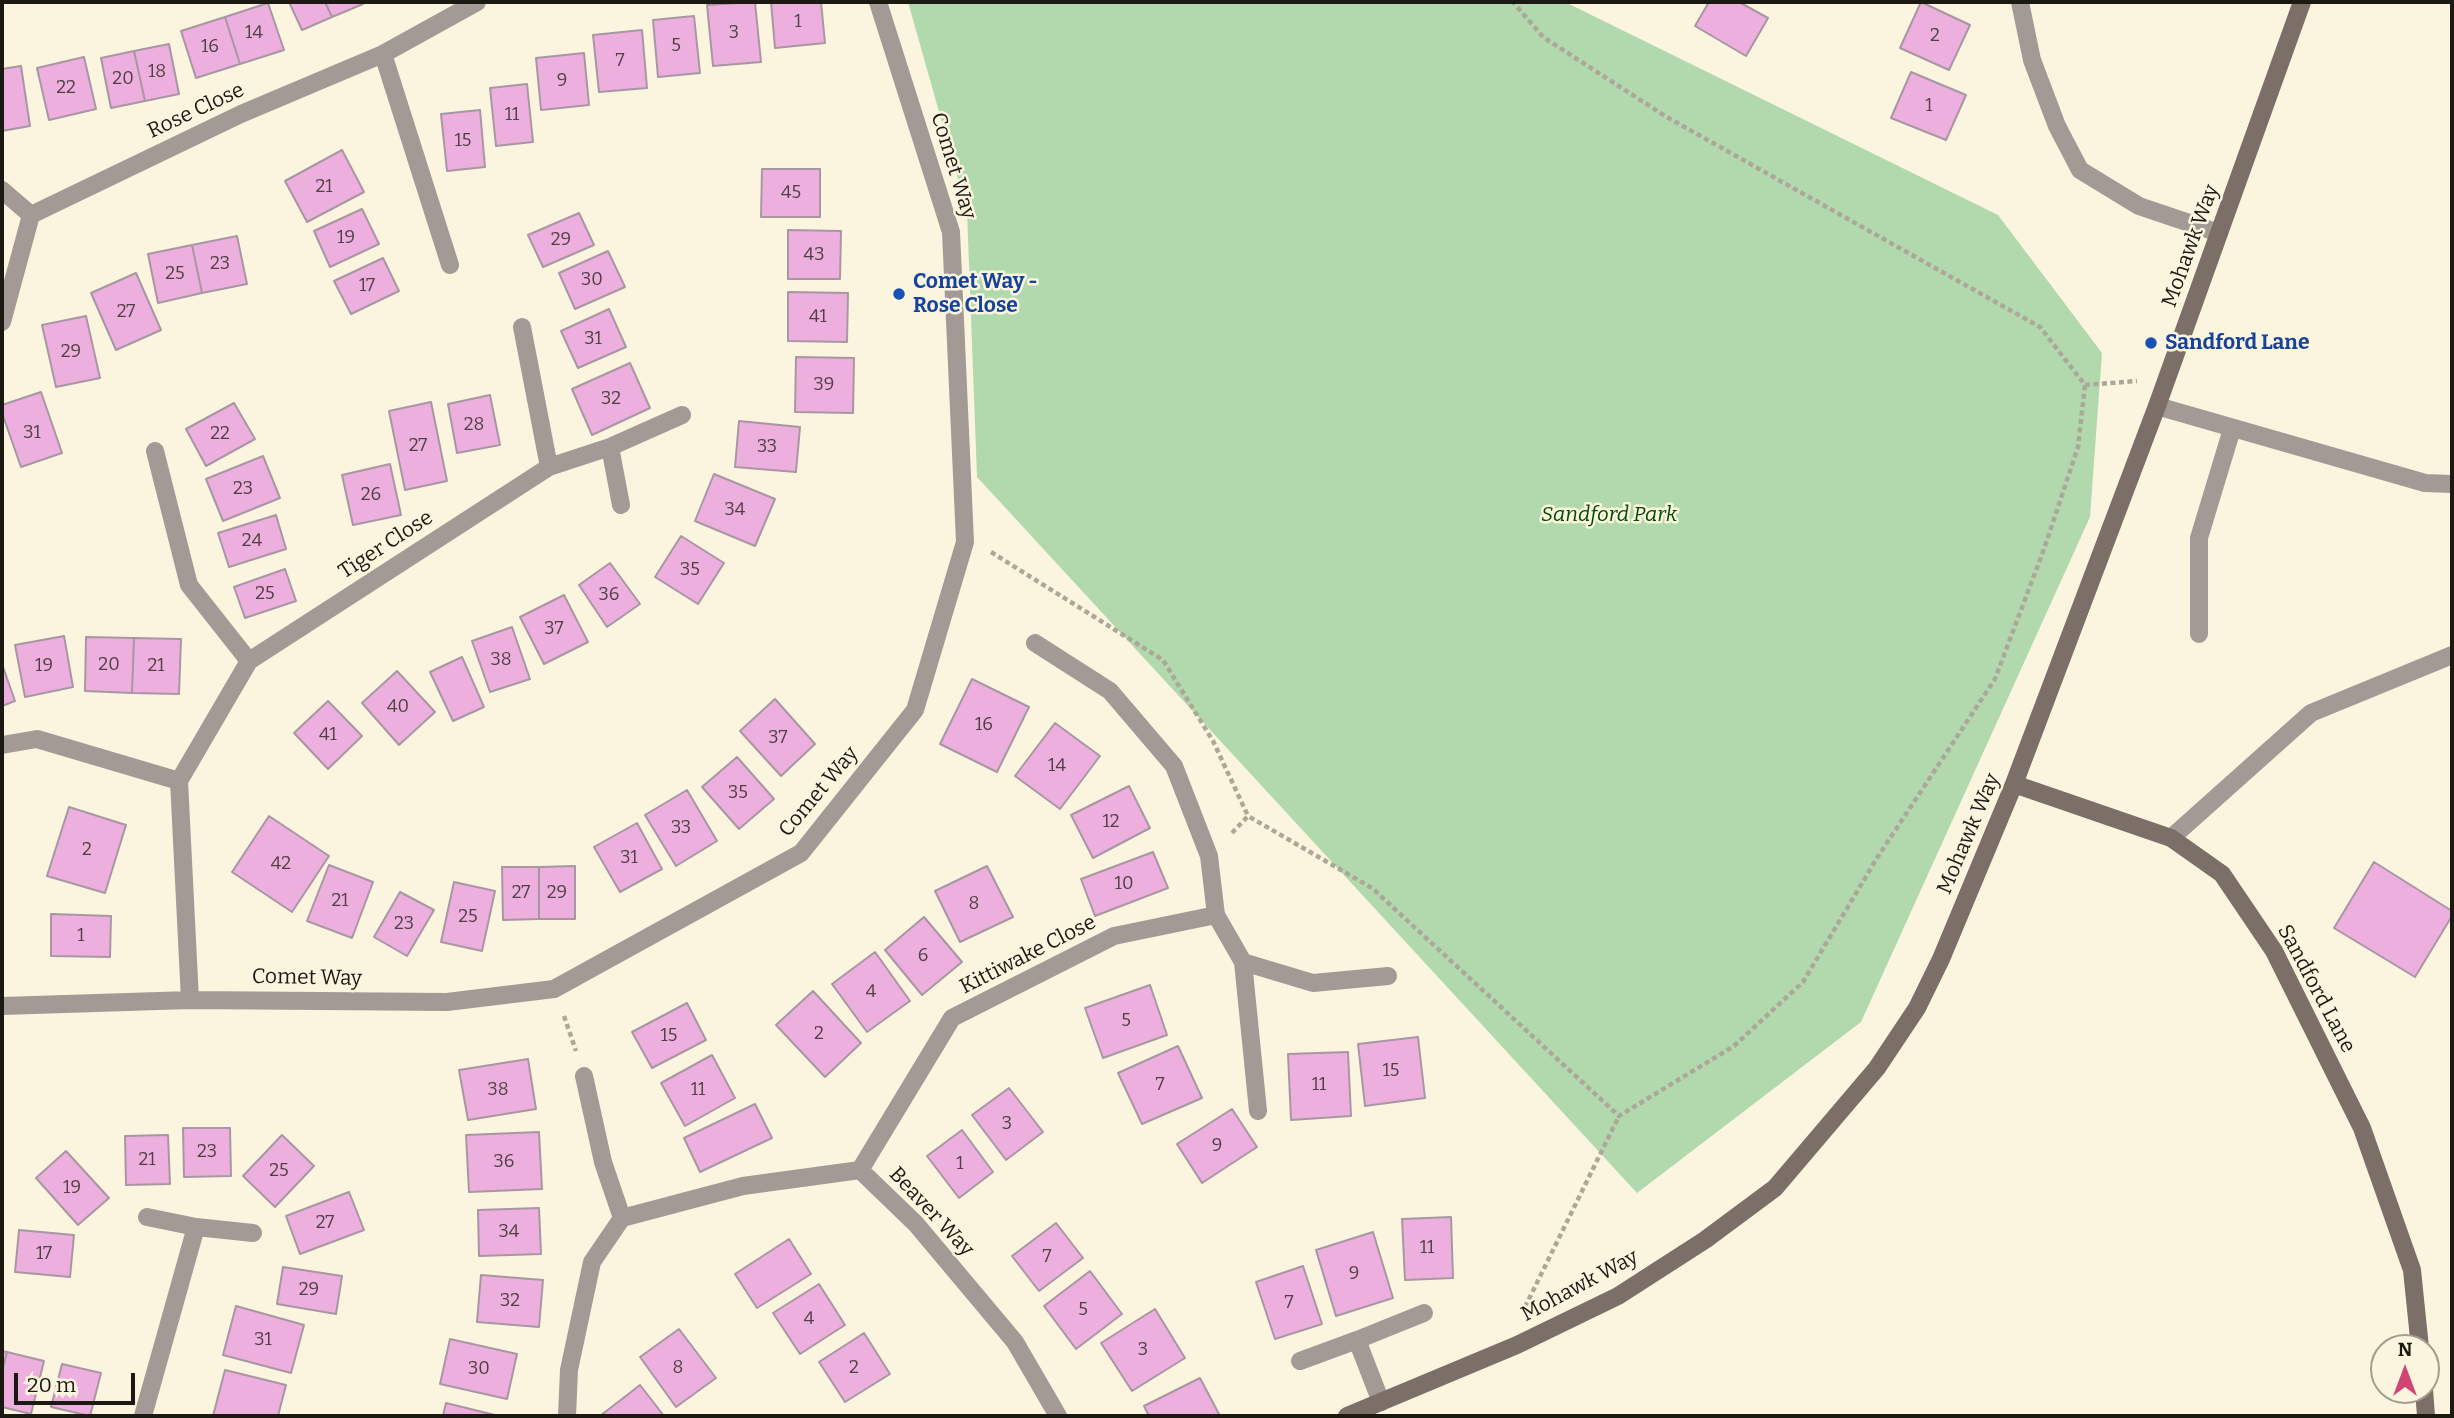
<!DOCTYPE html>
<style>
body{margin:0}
#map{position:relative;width:2454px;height:1418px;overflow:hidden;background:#fbf5e0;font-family:Bitter,serif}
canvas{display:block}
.frame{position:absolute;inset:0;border:4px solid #1c1912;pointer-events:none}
.north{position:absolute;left:2370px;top:1334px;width:70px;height:70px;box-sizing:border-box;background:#fbf5e0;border:2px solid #a29d8e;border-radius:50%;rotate:0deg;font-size:19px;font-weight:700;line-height:28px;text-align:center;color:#1c1912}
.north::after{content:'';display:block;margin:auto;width:24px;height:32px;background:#d14574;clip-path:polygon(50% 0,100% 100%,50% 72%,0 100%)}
.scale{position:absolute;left:14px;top:1373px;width:121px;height:32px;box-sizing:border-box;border:4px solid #1c1912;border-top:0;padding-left:9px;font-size:21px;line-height:24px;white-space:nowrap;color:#1c1912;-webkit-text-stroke:5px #fbf5e0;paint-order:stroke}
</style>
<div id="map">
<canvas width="2454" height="1418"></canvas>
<div class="frame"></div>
<div class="north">N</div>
<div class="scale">20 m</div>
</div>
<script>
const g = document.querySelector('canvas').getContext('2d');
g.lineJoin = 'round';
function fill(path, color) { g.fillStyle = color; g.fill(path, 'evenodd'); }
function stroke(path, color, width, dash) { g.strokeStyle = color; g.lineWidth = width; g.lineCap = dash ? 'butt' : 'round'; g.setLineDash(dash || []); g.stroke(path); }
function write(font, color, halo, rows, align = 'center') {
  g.font = font + ' Bitter,serif'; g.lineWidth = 5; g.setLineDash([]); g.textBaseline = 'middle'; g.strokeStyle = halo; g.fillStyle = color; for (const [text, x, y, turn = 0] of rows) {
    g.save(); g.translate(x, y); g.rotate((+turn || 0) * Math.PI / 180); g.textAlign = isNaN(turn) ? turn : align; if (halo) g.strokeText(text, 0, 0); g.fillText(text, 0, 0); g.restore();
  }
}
fill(new Path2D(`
 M908 2H1565L1998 215 2102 353 2090 517 1861 1022 1637 1193 977 477 967 211Z`), '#b1d9ad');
const building = new Path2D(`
 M289 2H325L332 17 302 30Z
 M325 2H362L363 4 332 17Z
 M755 2 761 62 713 66 707 5Z
 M771 2H821L825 43 775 48Z
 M1709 2H1739L1768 18 1746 56 1695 26Z
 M1921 2 1970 25 1949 70 1900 48Z
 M268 3 284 50 240 64 225 17Z
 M694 16 700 73 658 77 653 20Z
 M225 17 240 64 196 78 181 31Z
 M642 30 647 88 599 92 593 35Z
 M169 44 179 94 145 101 134 51Z
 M134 51 145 101 111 108 101 58Z
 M584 53 589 105 541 110 536 58Z
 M84 57 96 109 49 120 37 68Z
 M21 66 30 126 2 131V69Z
 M1911 72 1966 95 1946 140 1891 118Z
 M527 84 533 142 496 146 490 88Z
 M480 110 485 167 447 171 441 114Z
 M342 150 364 192 307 222 285 181Z
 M762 169H820V217H761Z
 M362 209 379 244 330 267 314 231Z
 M579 213 594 245 543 267 528 235Z
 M788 230 841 231 840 279H788Z
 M237 236 247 284 202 293 192 245Z
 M192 245 202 293 158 303 148 254Z
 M608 251 625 287 575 309 559 273Z
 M383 258 399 291 351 314 334 281Z
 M136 273 161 330 116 350 91 293Z
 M788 292 848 293 847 342 788 341Z
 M609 309 626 347 578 368 561 331Z
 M86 316 100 378 56 387 42 325Z
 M796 357 854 358 853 413 795 412Z
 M630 363 650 408 592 435 572 389Z
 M41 392 62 453 21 467 2 413V405Z
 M490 395 500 445 457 453 448 404Z
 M431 402 447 481 405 490 389 411Z
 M234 403 255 439 206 466 186 429Z
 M739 421 800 427 796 472 735 467Z
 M263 456 280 498 223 521 206 479Z
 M390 464 401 515 353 525 342 475Z
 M714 474 775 499 755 546 695 521Z
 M276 515 286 549 229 567 218 533Z
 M681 536 724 563 698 604 655 577Z
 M610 563 640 604 607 627 579 585Z
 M285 569 296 601 245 618 234 587Z
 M564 595 588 642 544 664 520 617Z
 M512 627 530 679 490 692 472 641Z
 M64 636 73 687 25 697 15 645Z
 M86 637 134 638 132 693 85 691Z
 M134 638 181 639 179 694 132 693Z
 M462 657 484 707 453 721 430 672Z
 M2 664 15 701 2 706Z
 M397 671 435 712 399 745 362 703Z
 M972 679 1029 707 997 772 940 744Z
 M775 699 815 744 781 776 740 731Z
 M328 701 362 736 328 769 294 733Z
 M1055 723 1100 756 1060 809 1015 776Z
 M737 757 774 799 739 829 702 787Z
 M1129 786 1150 828 1093 858 1071 815Z
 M687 790 717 841 676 866 645 815Z
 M69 807 126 825 105 893 47 876Z
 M269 816 329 856 292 912 232 872Z
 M637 823 662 869 620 892 594 847Z
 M1153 852 1168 888 1095 916 1081 879Z
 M2374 862 2452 911V916L2415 977 2334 928Z
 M329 865 373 882 352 938 307 921Z
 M575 866V919H539V867Z
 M987 866 1013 917 960 942 935 891Z
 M502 867H539V919L503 920Z
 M454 882 495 891 482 951 441 942Z
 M400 892 434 910 407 956 374 937Z
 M51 914 111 916 110 957 51 956Z
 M924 917 962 962 922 995 885 950Z
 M875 952 910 1001 867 1032 832 984Z
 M1150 985 1167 1035 1103 1058 1085 1008Z
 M813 991 861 1043 825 1077 776 1025Z
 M687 1003 706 1040 652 1068 632 1032Z
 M1418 1037 1425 1098 1365 1106 1358 1044Z
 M1178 1046 1202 1098 1142 1124 1118 1073Z
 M1348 1052 1351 1116 1291 1120 1288 1054Z
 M712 1055 735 1098 685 1126 661 1083Z
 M528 1059 536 1109 468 1120 459 1070Z
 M1009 1088 1043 1132 1006 1160 972 1115Z
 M755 1104 772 1138 700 1172 684 1138Z
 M1232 1109 1257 1147 1202 1183 1177 1144Z
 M183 1128H230L231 1176 184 1177Z
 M962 1130 993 1172 959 1198 927 1156Z
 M539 1132 542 1189 469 1192 466 1135Z
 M168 1135 170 1184 126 1185 125 1136Z
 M282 1135 314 1166 275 1207 243 1176Z
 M66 1151 109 1198 78 1225 36 1178Z
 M349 1192 364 1230 300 1254 286 1216Z
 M539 1208 541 1254 479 1256 478 1210Z
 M1451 1217 1453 1278 1405 1280 1402 1219Z
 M1056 1223 1083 1258 1039 1291 1012 1256Z
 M19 1230 74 1235 70 1277 15 1272Z
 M1373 1232 1393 1298 1336 1316 1316 1250Z
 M789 1239 811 1274 757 1308 735 1274Z
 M1303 1266 1322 1324 1275 1339 1256 1282Z
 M283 1267 342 1276 336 1314 277 1304Z
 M1090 1271 1122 1314 1076 1349 1044 1306Z
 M481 1275 543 1280 539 1327 477 1322Z
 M819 1284 845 1325 800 1354 773 1313Z
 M236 1306 304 1325 291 1373 223 1355Z
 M1155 1309 1185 1358 1132 1391 1101 1343Z
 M679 1329 716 1378 676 1407 640 1357Z
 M864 1333 890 1374 845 1402 819 1362Z
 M450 1339 517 1354 507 1399 440 1384Z
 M2 1351 7 1352 2 1372Z
 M7 1352 44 1361 31 1414 2 1407V1372Z
 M62 1364 101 1373 90 1416 51 1407Z
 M225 1370 286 1385 278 1416H213Z
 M1200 1378 1220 1416H1149L1144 1406Z
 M640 1385 664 1416H600Z
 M446 1403 499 1416H443Z`);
fill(building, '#edb0de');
stroke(building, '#a896a3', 2);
stroke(new Path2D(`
 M2085 385 2137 381
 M991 552 1163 660 1213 741 1248 816
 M1232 833 1248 816 1372 888 1619 1116 1734 1046 1803 982 1877 858 1995 679 2044 549 2078 447 2085 385 2040 327 1665 116 1543 37 1513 2
 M564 1016 576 1051
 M1525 1307 1619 1116`), '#aca797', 4.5, [5, 3.5]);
stroke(new Path2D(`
 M2199 634V538L2232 429
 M1357 1340 1424 1313
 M1300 1361 1357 1340 1381 1402`), '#a39a95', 18);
stroke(new Path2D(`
 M2020 2 2032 60 2057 126 2080 170 2139 206 2219 233
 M383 54 450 265
 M2 190 31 215 241 114 383 54 477 2
 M2 322 31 215
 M522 327 549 467
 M2157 406 2425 483 2452 484
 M610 447 621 505
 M155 451 189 585 249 661
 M1035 643 1110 691 1174 766 1209 856 1216 915
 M2 745 37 739 179 781
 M2171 838 2311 713 2452 655
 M1243 962 1258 1111
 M190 1000 179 781 249 661 549 467 610 447 682 415
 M2 1006 190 1000 447 1002 554 989 801 853 915 710 965 542 951 232 878 2
 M584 1076 603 1162 622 1218
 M860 1170 952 1018 1114 936 1216 915 1243 962 1313 983 1388 976
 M147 1217 196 1227
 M143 1416 196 1227 253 1233
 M567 1416 569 1370 592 1262 622 1218 743 1186 860 1170 916 1224 1015 1342 1058 1416`), '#a39a95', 18);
stroke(new Path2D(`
 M2014 784 2171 838 2222 874 2274 951 2362 1128 2412 1270 2420 1348
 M2424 1390 2426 1416
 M1347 1416 1517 1345 1618 1296 1705 1240 1775 1188 1877 1068 1917 1008 1941 959 2014 784 2157 406 2302 2`), '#7c6f68', 18);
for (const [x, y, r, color] of [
 [899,294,7,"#1a4fb4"],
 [2151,343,7,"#1a4fb4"]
]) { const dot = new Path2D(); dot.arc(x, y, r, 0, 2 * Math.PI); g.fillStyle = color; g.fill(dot); stroke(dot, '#fbf5e0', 2.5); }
write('18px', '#503f45', null, [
 ["1",798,22],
 ["14",254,33],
 ["3",734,33],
 ["2",1935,36],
 ["5",676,46],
 ["16",210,47],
 ["7",620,61],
 ["18",157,72],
 ["20",123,79],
 ["9",562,81],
 ["22",66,88],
 ["1",1929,106],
 ["11",512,115],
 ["15",463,141],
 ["21",324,187],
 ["45",791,193],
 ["19",346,238],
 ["29",561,240],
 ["43",814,255],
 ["23",220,264],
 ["25",175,274],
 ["30",592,280],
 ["17",367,286],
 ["27",126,312],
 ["41",818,317],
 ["31",593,339],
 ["29",71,352],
 ["39",824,385],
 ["32",611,399],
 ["28",474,425],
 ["31",32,433],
 ["22",220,434],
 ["27",418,446],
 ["33",767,447],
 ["23",243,489],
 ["26",371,495],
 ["34",735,510],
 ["24",252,541],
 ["35",690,570],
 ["25",265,594],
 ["36",609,595],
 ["37",554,629],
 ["38",501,660],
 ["20",109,665],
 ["19",44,666],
 ["21",156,666],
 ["40",398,707],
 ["16",984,725],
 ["41",328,735],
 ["37",778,738],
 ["14",1057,766],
 ["35",738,793],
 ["12",1111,822],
 ["33",681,828],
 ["2",87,850],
 ["31",629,858],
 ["42",281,864],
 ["10",1124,884],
 ["27",521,893],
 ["29",557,893],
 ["21",340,901],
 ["8",974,904],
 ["25",468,917],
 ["23",404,924],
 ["1",81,936],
 ["6",923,956],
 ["4",871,992],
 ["5",1126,1021],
 ["2",819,1034],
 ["15",669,1036],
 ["15",1391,1071],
 ["7",1160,1085],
 ["11",1319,1085],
 ["38",498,1090],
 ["11",698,1090],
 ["3",1007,1124],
 ["9",1217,1146],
 ["23",207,1152],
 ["21",147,1160],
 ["36",504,1162],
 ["1",960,1164],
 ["25",279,1171],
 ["19",72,1188],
 ["27",325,1223],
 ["34",509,1232],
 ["11",1427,1248],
 ["17",44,1254],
 ["7",1047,1257],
 ["9",1354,1274],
 ["29",309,1290],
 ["32",510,1301],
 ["7",1289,1303],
 ["5",1083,1310],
 ["4",809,1319],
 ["31",263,1340],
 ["3",1143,1350],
 ["8",678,1368],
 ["2",854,1368],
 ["30",479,1369]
]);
write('21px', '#1c1912', '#fbf5e0', [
 ["Rose Close",196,111,-25],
 ["Comet Way",953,166,73],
 ["Mohawk Way",2191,246,-70],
 ["Tiger Close",386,545,-33],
 ["Comet Way",819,792,-50],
 ["Mohawk Way",1969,834,-67],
 ["Kittiwake Close",1028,955,-27],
 ["Comet Way",307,978,1],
 ["Sandford Lane",2316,989,62],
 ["Beaver Way",931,1212,47],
 ["Mohawk Way",1580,1286,-28]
]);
write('bold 21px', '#164399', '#fbf5e0', [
 ["Comet Way -",913,282],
 ["Rose Close",913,306],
 ["Sandford Lane",2165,343]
], 'left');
write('italic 21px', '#014c00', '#fbf5e0', [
 ["Sandford Park",1609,515]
]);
</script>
